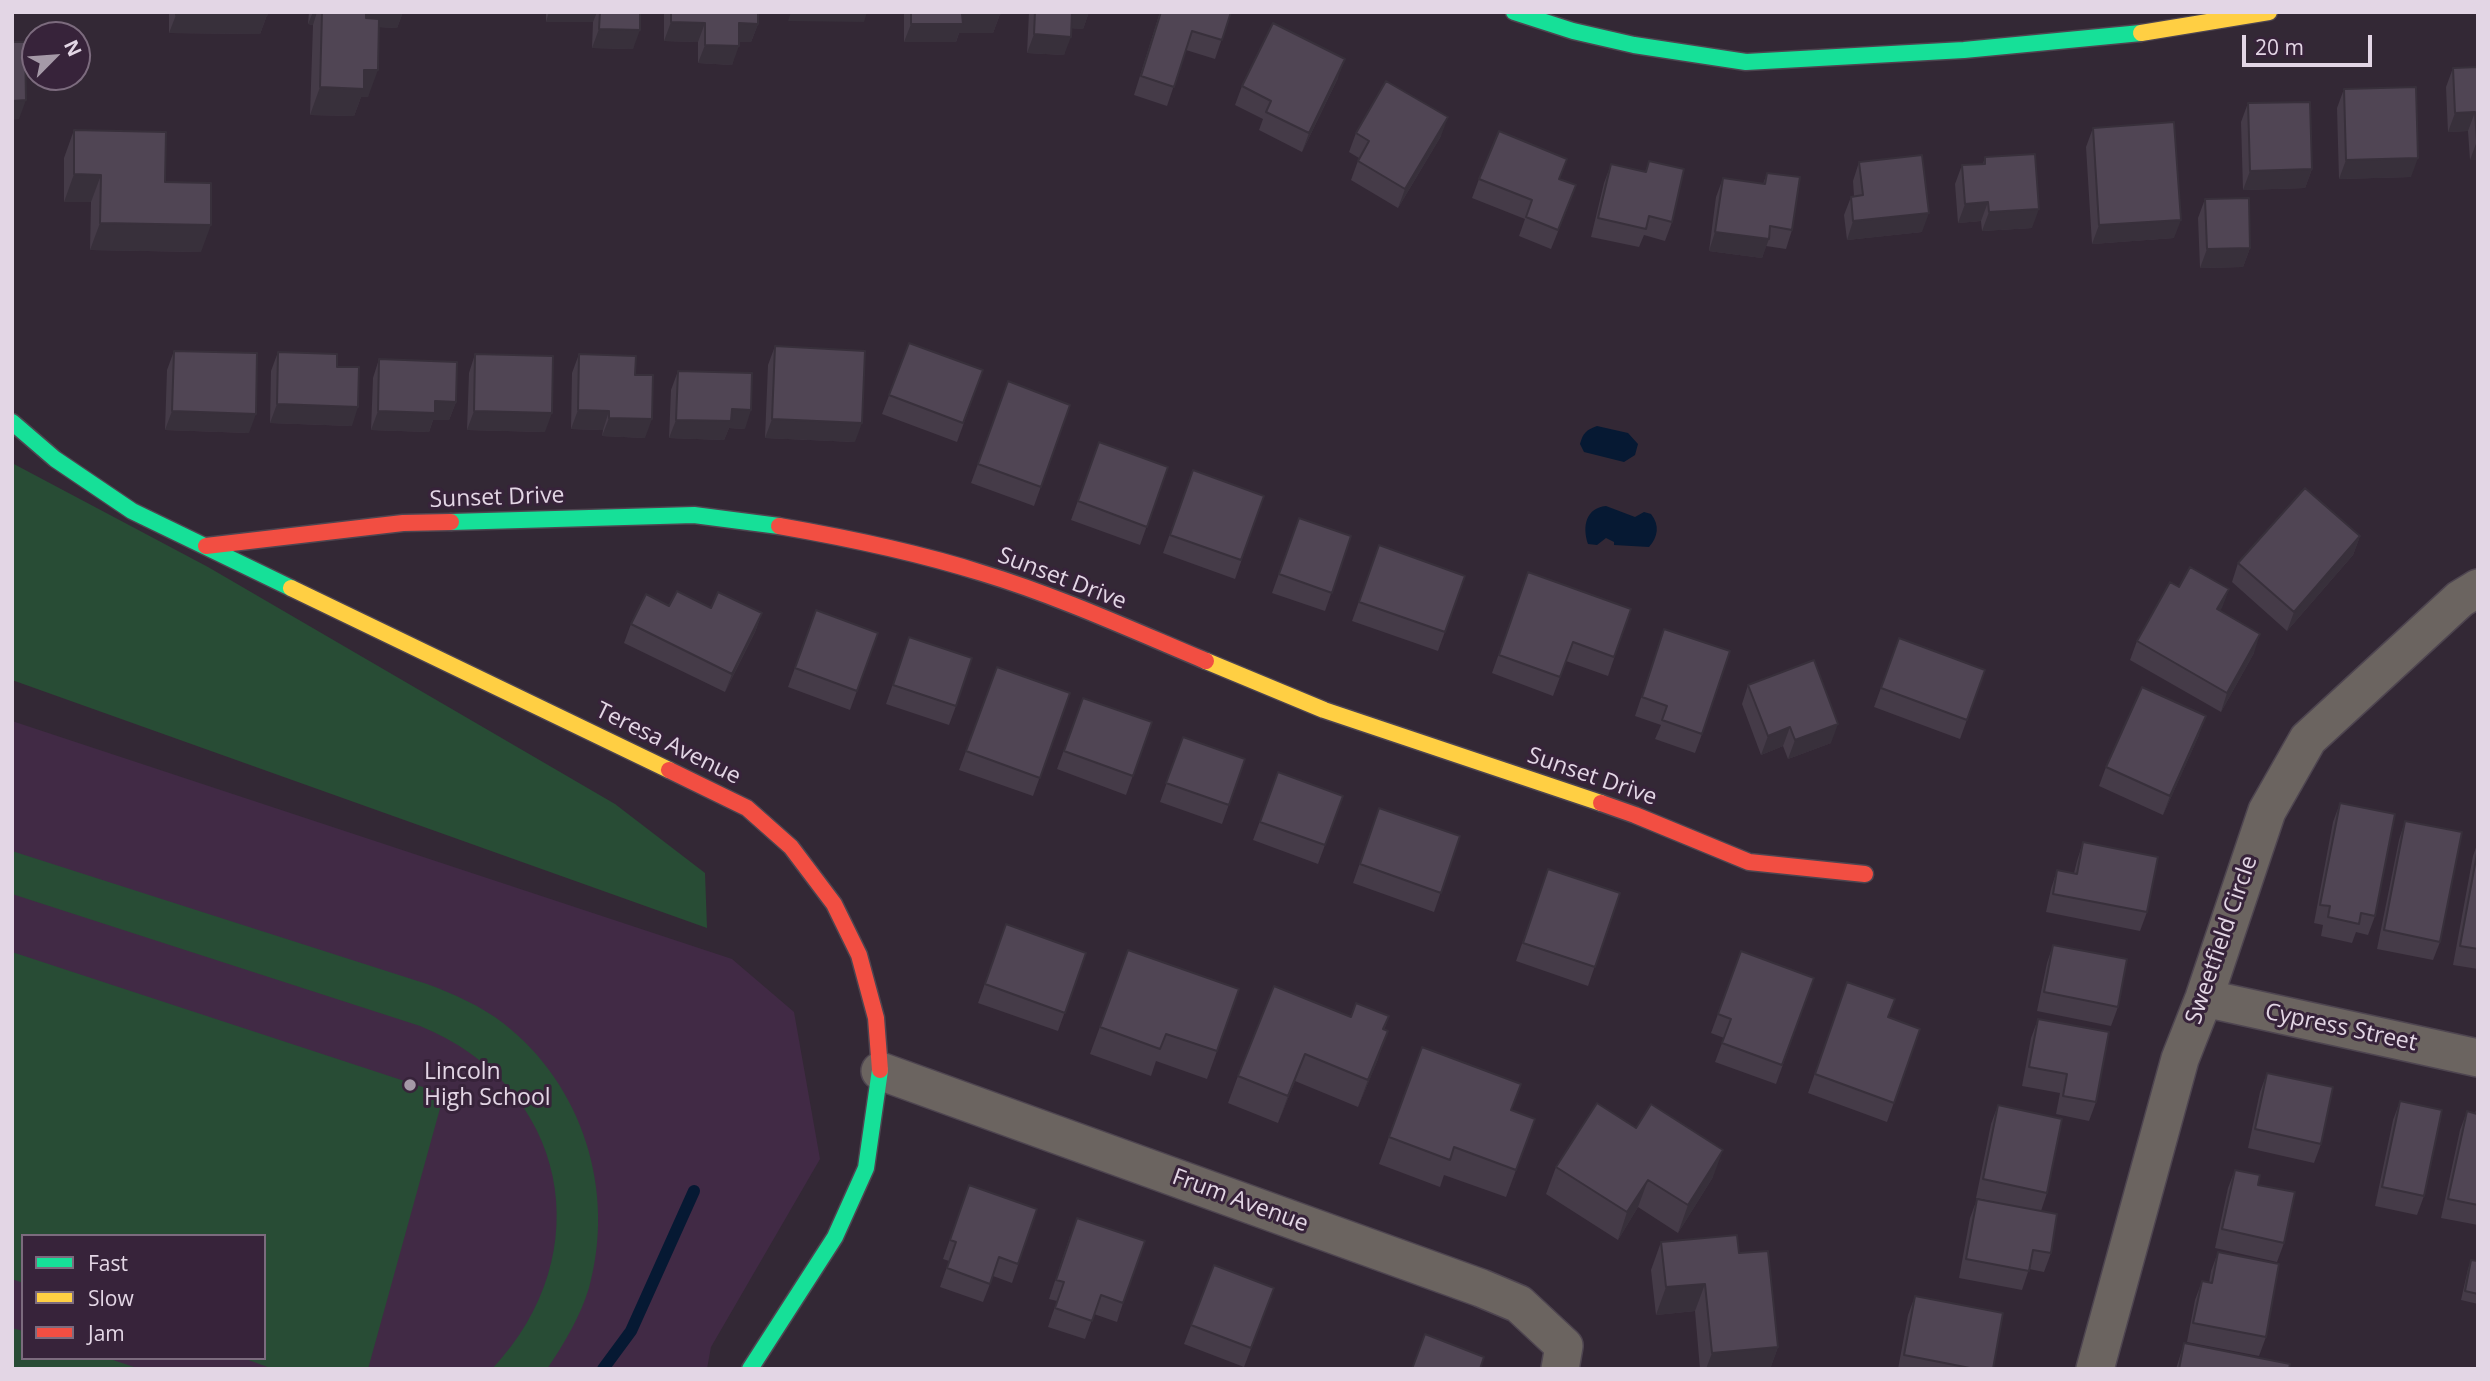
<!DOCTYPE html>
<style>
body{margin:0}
#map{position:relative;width:2490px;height:1381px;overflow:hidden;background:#332835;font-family:"Open Sans",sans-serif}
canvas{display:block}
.frame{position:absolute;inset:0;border:14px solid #e3d6e5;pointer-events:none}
.legend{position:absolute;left:21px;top:1234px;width:245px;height:126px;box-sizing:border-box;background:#37233a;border:2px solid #7c6b7e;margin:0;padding:9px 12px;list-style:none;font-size:21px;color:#e3d6e5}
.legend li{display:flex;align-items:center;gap:14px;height:35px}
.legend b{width:35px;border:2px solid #7c6b7e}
.north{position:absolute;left:21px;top:21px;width:70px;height:70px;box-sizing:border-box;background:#37233a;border:2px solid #7c6b7e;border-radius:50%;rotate:65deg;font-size:19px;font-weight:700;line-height:28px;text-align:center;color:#e3d6e5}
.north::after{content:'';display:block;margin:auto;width:24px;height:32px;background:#a599a7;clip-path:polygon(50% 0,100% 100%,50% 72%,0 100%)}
.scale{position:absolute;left:2242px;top:35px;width:130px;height:32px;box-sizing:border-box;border:4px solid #e3d6e5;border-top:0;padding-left:9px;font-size:21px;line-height:24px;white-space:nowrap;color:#e3d6e5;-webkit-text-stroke:5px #37233a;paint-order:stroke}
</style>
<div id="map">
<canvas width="2490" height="1381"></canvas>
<div class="frame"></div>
<ul class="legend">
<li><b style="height:9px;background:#16e098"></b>Fast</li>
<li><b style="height:9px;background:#ffcf43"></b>Slow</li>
<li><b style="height:9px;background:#f24e42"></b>Jam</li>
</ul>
<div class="north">N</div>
<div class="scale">20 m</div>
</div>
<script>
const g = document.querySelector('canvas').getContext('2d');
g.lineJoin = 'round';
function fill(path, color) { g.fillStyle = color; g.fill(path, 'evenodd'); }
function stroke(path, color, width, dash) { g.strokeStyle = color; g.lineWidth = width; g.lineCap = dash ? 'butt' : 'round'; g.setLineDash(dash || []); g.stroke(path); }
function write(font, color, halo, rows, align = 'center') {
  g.font = font + ' "Open Sans",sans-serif'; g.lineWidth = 6; g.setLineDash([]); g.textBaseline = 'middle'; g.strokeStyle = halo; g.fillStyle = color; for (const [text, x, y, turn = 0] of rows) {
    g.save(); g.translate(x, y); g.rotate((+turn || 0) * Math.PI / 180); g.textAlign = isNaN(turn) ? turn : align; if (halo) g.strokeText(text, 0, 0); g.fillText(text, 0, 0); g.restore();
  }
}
fill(new Path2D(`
 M12 721 732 959 794 1012 820 1159 711 1347 707 1369H12ZM23 1236H264V1358H23Z`), '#412a45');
fill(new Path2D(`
 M12 463 208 567 615 804 705 873 707 928 12 680Z
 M12 851 427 984C454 994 481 1006 503 1023 583 1085 616 1191 589 1288 580 1317 564 1344 547 1369H492C602 1253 568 1086 420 1026L12 894Z
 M12 952 444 1094 368 1369H273L243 1358H264V1236H23V1283L12 1279Z
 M12 1328 23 1331V1358H107L140 1369H12Z`), '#284c35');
fill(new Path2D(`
 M1597 426 1628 433 1638 444 1635 455 1624 462 1584 452 1580 444C1583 433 1586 430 1597 426Z
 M1606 506 1635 517 1644 512 1651 514C1660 525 1658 537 1649 547L1614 545V542L1606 538 1597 545 1588 544C1582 526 1586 508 1606 506Z`), '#061933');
stroke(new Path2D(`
 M603 1369 631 1331 694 1191`), '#061933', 12);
const street = new Path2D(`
 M2204 998 2478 1058
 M880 1071 1481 1288 1519 1304 1564 1346 1560 1369
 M2095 1369 2180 1059 2204 998 2267 811 2308 739 2460 599 2478 588`);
const fast = new Path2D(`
 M1514 12 1573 31 1634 45 1746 62 1964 50 2141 33
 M12 422 55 459 132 511 291 588
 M451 522 694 515 779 526
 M750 1369 835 1237 866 1168 880 1070`);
const slow = new Path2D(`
 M2141 33 2269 12
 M291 588 669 770
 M1206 661 1324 710 1601 803`);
const jam = new Path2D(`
 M779 526C848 538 916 552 982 573 1058 596 1132 630 1206 661
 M206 546 403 523 451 522
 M669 770 747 808 791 847 834 904 859 955 876 1018 880 1070
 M1601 803 1635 815 1749 862 1865 874`);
stroke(street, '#4e4550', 40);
stroke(fast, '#4e4550', 19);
stroke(slow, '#4e4550', 19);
stroke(jam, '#4e4550', 19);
stroke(street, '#6b6460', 37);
stroke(fast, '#16e098', 16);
stroke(slow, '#ffcf43', 16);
stroke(jam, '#f24e42', 16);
fill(new Path2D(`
 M169 12H267V15L260 34 169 33Z
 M309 12H403L397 28 379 27 368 97H361L354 116 310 115 313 25 308 24Z
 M546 12H640L633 49 592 48 593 22H546Z
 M664 12H758V24L751 42H739L732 65 698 63V42L664 41Z
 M904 12H1000V14L993 33H959L956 42H904Z
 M1029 12H1089L1083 29 1071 28 1064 55 1027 53Z
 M1160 12H1231L1215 59 1186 50 1167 106 1134 95Z
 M2478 67V160H2470L2468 131 2448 132 2446 87 2453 68Z
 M1338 78 1302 152 1259 130 1263 119 1235 105 1242 86Z
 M2344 89 2411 177 2339 179 2337 108Z
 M2248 103 2312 169 2305 188 2243 190 2241 122Z
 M2093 128 2174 238 2092 244 2086 147Z
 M74 130 165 182 201 252 90 250 91 202H64V158Z
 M1356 133 1441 136 1398 208 1351 180 1359 158 1349 152Z
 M1985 157 2032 228 1982 231 1981 221 1958 223 1955 184 1962 165 1983 164Z
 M1649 161 1672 222 1665 241 1644 235 1639 247 1591 237 1604 183 1611 164 1645 172Z
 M1859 162 1922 232 1847 240 1844 215 1851 197 1854 196 1853 181Z
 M1767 173 1792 230 1786 249 1766 246 1762 258 1709 251 1716 197 1723 178 1763 184Z
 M1479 179H1560L1569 204 1551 249 1519 236 1525 219 1472 198Z
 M2205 199 2250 248 2243 267 2200 268 2198 218Z
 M909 343 983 370 957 442 882 414Z
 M775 346 855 442 765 438 768 365Z
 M174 351 249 433 165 430 167 370Z
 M278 352 337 367 352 426 270 423 271 371Z
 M475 354 545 432 467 430 469 373Z
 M579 354 635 375 645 438 602 436 603 430 571 429 572 373Z
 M379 359 456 402 449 420H433L429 432 371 430 373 378Z
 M678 371 745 429 729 428 724 440 669 438 671 390Z
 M1008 381 1070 405 1034 506 971 483Z
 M1099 442 1168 467 1140 545 1071 520Z
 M1193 470 1264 496 1235 579 1163 553Z
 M1299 518 1351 536 1325 611 1272 593Z
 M2360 536 2353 555 2287 631 2232 582 2238 563Z
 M1379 545 1465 576 1438 651 1352 621Z
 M1528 572 1631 609 1608 676 1566 661 1553 696 1492 673Z
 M2179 587 2229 589 2220 611 2254 653 2221 712 2130 660 2137 641Z
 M669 606 711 608 762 613 755 632 725 692 624 643 631 624Z
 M816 610 878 633 850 710 788 687Z
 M1664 629 1702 734 1695 753 1655 739 1661 725 1635 716Z
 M909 637 956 706 949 725 886 704Z
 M1899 638 1985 670 1960 739 1874 707Z
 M997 667 1070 693 1033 796 959 770Z
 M1748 685 1831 743 1788 759 1783 746 1761 755 1742 704Z
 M1083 698 1152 722 1126 795 1057 769Z
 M2199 735 2163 815 2099 786 2106 767Z
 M1183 737 1245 759 1222 824 1160 802Z
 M1278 772 1343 796 1318 864 1253 840Z
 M2340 803 2375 916 2368 935 2356 932 2352 943 2321 936 2323 925 2314 923 2333 822Z
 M1379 808 1460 836 1434 912 1353 883Z
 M2405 821 2440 942 2433 960 2377 949 2399 840Z
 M2083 842 2147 912 2140 931 2046 912 2051 889 2057 870 2074 873 2077 861Z
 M2478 842V969L2453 965 2473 856Z
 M1548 869 1620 893 1588 986 1516 961Z
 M1006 924 1086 953 1058 1031 978 1003Z
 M2053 945 2118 1007 2111 1026 2037 1011 2047 963Z
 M1128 950 1239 989 1207 1079 1156 1061 1151 1076 1090 1054Z
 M1741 951 1814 978 1776 1084 1715 1062 1724 1038 1711 1033Z
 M1847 982 1888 1017 1920 1029 1887 1122 1808 1093Z
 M1389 1016 1384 1030 1378 1059 1358 1107 1295 1081 1278 1123 1228 1103 1238 1076 1351 1017Z
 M2038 1019 2096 1102 2089 1121 2056 1114 2060 1093 2022 1086 2031 1038Z
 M1422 1047 1511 1110 1535 1119 1506 1197 1444 1175 1440 1187 1379 1164Z
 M2267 1073 2321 1144 2314 1163 2248 1148 2260 1092Z
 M2400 1101 2424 1196 2417 1215 2375 1206 2393 1120Z
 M1998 1105 2047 1193 2041 1211 2051 1253 2044 1272 2029 1269 2022 1290 1959 1278 1970 1218 1977 1199 2018 1207 1976 1198 1991 1124Z
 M2478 1105V1225L2441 1218 2460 1130 2467 1111 2475 1113Z
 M1636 1128 1713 1177 1678 1233 1638 1207 1618 1240 1546 1194 1556 1167Z
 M2235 1170 2284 1243 2277 1262 2215 1248 2228 1188Z
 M969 1185 1037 1209 1012 1283 993 1276 983 1302 940 1287 949 1261 943 1259Z
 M1070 1236 1123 1303 1117 1322 1094 1314 1085 1339 1048 1327 1057 1301 1049 1299Z
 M1661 1242 1739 1253 1778 1347 1770 1369H1700L1695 1311 1656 1315 1651 1270Z
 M2218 1252 2266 1337 2259 1356 2187 1342 2195 1300 2202 1281 2209 1283 2211 1271Z
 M2471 1260 2478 1261V1304L2461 1300 2468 1269Z
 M1214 1265 1274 1288 1244 1367 1184 1344Z
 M1915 1296 1993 1369H1898L1908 1315Z
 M2184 1343 2289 1369H2176Z`), '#453b48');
fill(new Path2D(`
 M57 12H136L135 13H57Z
 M313 12H317L313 25 308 24Z
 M361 12H403L397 28 356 26Z
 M441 12H499L498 14Z
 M549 12H597L593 22H546Z
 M791 12H867L864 22 788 21Z
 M1071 12H1089L1083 29 1065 28Z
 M962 14H1000L993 33H959L956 42H904L911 24Z
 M176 15H267L260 34 169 33Z
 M671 22 705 23 698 42 664 41Z
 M739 23 758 24 751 42H732Z
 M599 29 640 30 633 49 592 48Z
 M1034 34 1071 37 1064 55 1027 53Z
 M705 45 739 46 732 65 698 63Z
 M1345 59 1338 78 1302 152 1309 133Z
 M364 70H378L368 97H361L354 116 310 115 320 87Z
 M26 100 19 119 12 120V101Z
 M2475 112 2468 131 2448 132 2455 113Z
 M1448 117 1441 136 1398 208 1405 189Z
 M2477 141H2478V160H2470Z
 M2418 158 2411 177 2339 179 2346 160Z
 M2312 169 2305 188 2243 190 2250 171Z
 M74 174 101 175 91 202H64Z
 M1988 202 1981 221 1958 223 1965 204Z
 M2039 209 2032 228 1982 231 1989 212Z
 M1929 213 1922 232 1847 240 1853 221Z
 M2181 220 2174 238 2092 244 2099 225Z
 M100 223 211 225 201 252 90 250Z
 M1715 232 1769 239 1762 258 1709 251Z
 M2250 248 2243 267 2200 268 2207 249Z
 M435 401 456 402 449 420H433L429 432 371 430 378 411Z
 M277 404 358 407 352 426 270 423Z
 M732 409 751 410 745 429 729 428 724 440 669 438 676 420Z
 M578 410 609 411 603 430 571 429Z
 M172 411 256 414 249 433 165 430Z
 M474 411 552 413 545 432 467 430Z
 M609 418 652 419 645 438 602 436Z
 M772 419 862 423 855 442 765 438Z
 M2360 536 2353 555 2287 631 2294 612Z
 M2229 589 2222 608 2210 628 2217 609Z
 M762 613 755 632 725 692 732 674Z
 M2260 634 2254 653 2221 712 2227 693Z
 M2206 716 2199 735 2163 815 2170 796Z
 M1838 724 1831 743 1788 759 1795 740Z
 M1790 727 1783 746 1761 755 1768 736Z
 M1388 1031 1378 1059 1358 1107 1368 1080Z
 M1305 1054 1295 1081 1278 1123 1288 1096Z
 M1723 1150 1713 1177 1678 1233 1688 1205Z
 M1648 1180 1638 1207 1618 1240 1627 1212Z
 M1705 1284 1695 1311 1656 1315 1666 1287Z
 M1778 1347 1770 1369H1706L1712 1353Z`), '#38303b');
const building = new Path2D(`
 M176 12H267V15H176Z
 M322 12H366V18L379 19 378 70H364V89L320 87Z
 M600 12H640V30L599 29Z
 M671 12H758V24L739 23V46L705 45V23L671 22Z
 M911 12H1000V14H962L963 24H911Z
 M1035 12H1072L1071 37 1034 34Z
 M1161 12H1231L1222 40 1192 31 1174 87 1141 76Z
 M1273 23 1345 59 1309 133 1266 112 1271 101 1242 86Z
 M12 42H25L26 100 12 101Z
 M2478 67V141H2477L2475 112 2455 113 2453 68Z
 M1386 81 1448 117 1405 189 1358 161 1369 141 1356 133Z
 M2416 87 2418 158 2346 160 2344 89Z
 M2310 102 2312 169 2250 171 2248 103Z
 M2174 122 2181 220 2099 225 2093 128Z
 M74 130 166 132 165 182 211 183V225L100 223 101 175 74 174Z
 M1499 131 1567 159 1559 179 1576 185 1558 230 1526 217 1532 200 1479 179Z
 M2035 154 2039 209 1989 212 1988 202 1965 204 1962 165 1985 164V157Z
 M1922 155 1929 213 1853 221 1851 197 1863 195 1859 162Z
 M1649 161 1684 169 1672 222 1649 216 1646 229 1598 218 1611 164 1646 172Z
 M1767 173 1800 177 1792 230 1770 226 1769 239 1715 232 1723 178 1765 184Z
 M2249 198 2250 248 2207 249 2205 199Z
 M909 343 983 370 963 423 889 395Z
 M775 346 865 351 862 423 772 419Z
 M174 351 257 353 256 414 172 411Z
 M278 352 337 354V367H359L358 407 277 404Z
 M475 354 553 356 552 413 474 411Z
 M579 354 636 356 635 375H653L652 419 609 418V411L578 410Z
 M379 359 457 362 456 402 435 401V413L378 411Z
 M678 371 752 373 751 410 732 409 731 421 676 420Z
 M1008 381 1070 405 1041 487 978 464Z
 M1099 442 1168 467 1147 527 1078 501Z
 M1193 470 1264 496 1241 560 1170 535Z
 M2305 488 2360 536 2294 612 2238 563Z
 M1299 518 1351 536 1332 593 1279 574Z
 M1379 545 1465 576 1445 632 1359 602Z
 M2190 567 2229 589 2217 609 2260 634 2227 693 2137 641 2170 582 2179 587Z
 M1528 572 1631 609 1614 657 1573 642 1560 677 1499 655Z
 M677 591 711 608 718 592 762 613 732 674 631 624 646 594 669 606Z
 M816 610 878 633 857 691 795 668Z
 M1664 629 1730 651 1702 734 1662 720 1667 706 1642 697Z
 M909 637 972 658 956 706 893 685Z
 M1899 638 1985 670 1967 720 1881 688Z
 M1814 660 1838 724 1795 740 1790 727 1768 736 1748 685Z
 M997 667 1070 693 1040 778 966 751Z
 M2142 687 2206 716 2170 796 2106 767Z
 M1083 698 1152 722 1133 776 1064 751Z
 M1183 737 1245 759 1229 805 1166 783Z
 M1278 772 1343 796 1325 845 1260 822Z
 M2340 803 2395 814 2375 916 2361 913 2359 924 2328 917 2330 906 2320 905Z
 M1379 808 1460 836 1441 893 1360 864Z
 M2405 821 2462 832 2440 942 2384 930Z
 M2083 842 2158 857 2147 912 2053 894 2057 870 2077 874Z
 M2478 848V949L2460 946Z
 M1548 869 1620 893 1595 967 1523 943Z
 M1006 924 1086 953 1065 1013 985 984Z
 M2053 945 2127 959 2118 1007 2044 992Z
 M1128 950 1239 989 1217 1051 1166 1034 1160 1049 1100 1027Z
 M1741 951 1814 978 1782 1065 1722 1043 1731 1019 1718 1014Z
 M1847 982 1895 999 1888 1017 1920 1029 1894 1103 1815 1074Z
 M1274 986 1351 1017 1356 1003 1389 1016 1383 1029 1388 1031 1368 1080 1305 1054 1288 1096 1238 1076Z
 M2038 1019 2109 1032 2096 1102 2063 1096 2067 1074 2029 1067Z
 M1422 1047 1521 1084 1511 1110 1535 1119 1516 1170 1454 1147 1450 1160 1389 1137Z
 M2267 1073 2333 1087 2321 1144 2255 1129Z
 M2400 1101 2442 1110 2424 1196 2382 1187Z
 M1597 1103 1636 1128 1651 1104 1723 1150 1688 1205 1648 1180 1627 1212 1556 1167Z
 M1998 1105 2062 1119 2047 1193 1983 1179Z
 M2478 1109V1205L2448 1199 2467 1111 2477 1114Z
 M2235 1170 2260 1175 2258 1185 2295 1192 2284 1243 2222 1229Z
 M969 1185 1037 1209 1018 1264 999 1257 990 1284 947 1268 956 1242 950 1240Z
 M1977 1199 2057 1214 2051 1253 2033 1250 2029 1271 1966 1259Z
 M1077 1218 1145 1241 1123 1303 1101 1295 1092 1321 1055 1308 1064 1282 1056 1280Z
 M1737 1235 1739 1253 1768 1251 1778 1347 1712 1353 1705 1284 1666 1287 1661 1242Z
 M2218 1252 2279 1264 2266 1337 2193 1323 2202 1281 2212 1283Z
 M2471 1260 2478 1261V1294L2465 1291Z
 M1214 1265 1274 1288 1251 1348 1191 1325Z
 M1915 1296 2003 1313 1993 1369H1975L1904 1355Z
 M1425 1334 1484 1357 1480 1369H1412Z
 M2184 1343 2290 1364 2289 1369H2179Z`);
fill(building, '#504554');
stroke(building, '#38303b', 2);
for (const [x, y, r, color] of [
 [410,1085,7,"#a599a7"]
]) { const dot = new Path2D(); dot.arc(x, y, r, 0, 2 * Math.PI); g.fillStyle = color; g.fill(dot); stroke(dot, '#37233a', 2.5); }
write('23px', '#e3d6e5', '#37233a', [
 ["Sunset Drive",497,498,-2],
 ["Sunset Drive",1062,579,21],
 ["Teresa Avenue",668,744,26],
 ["Sunset Drive",1592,777,19],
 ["Sweetfield Circle",2222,940,-71],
 ["Cypress Street",2341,1028,12],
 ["Frum Avenue",1240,1201,20]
]);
write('23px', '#e3d6e5', '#37233a', [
 ["Lincoln",424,1072],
 ["High School",424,1098]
], 'left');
</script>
